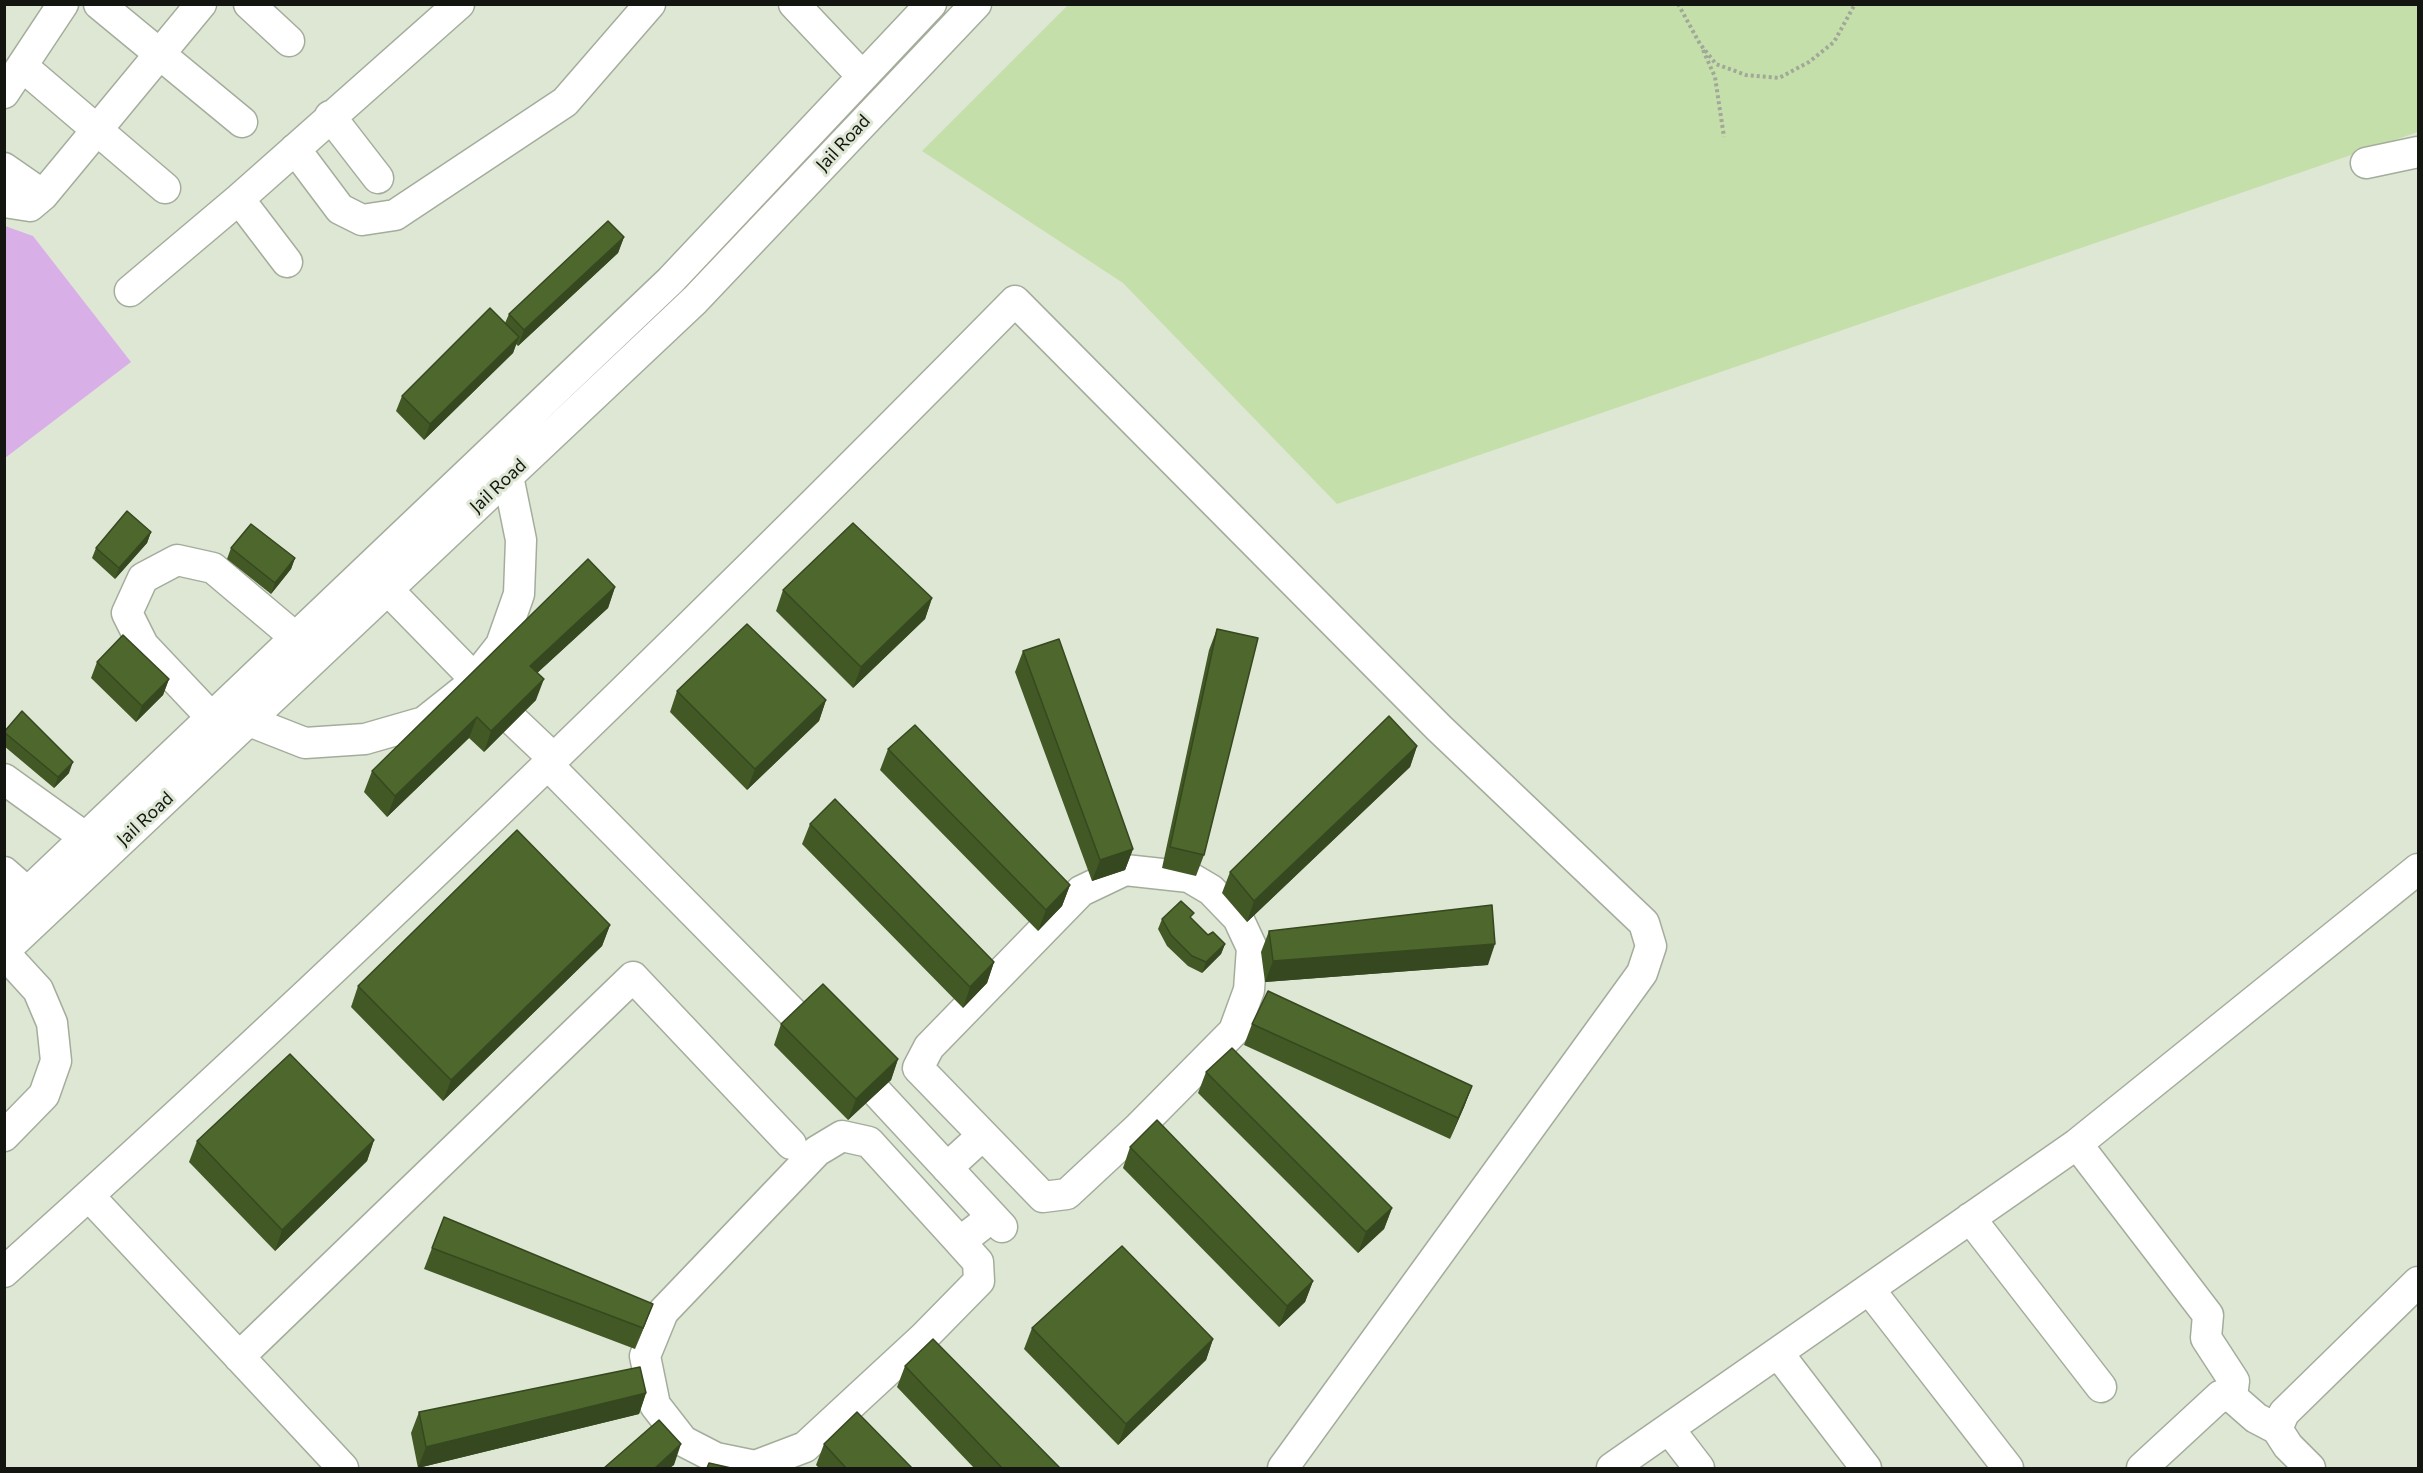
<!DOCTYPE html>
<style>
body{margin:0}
#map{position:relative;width:2423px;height:1473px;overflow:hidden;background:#dee7d4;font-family:Commissioner,sans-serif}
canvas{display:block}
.frame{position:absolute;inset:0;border:6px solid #131610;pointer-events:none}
</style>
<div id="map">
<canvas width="2423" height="1473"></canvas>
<div class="frame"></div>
</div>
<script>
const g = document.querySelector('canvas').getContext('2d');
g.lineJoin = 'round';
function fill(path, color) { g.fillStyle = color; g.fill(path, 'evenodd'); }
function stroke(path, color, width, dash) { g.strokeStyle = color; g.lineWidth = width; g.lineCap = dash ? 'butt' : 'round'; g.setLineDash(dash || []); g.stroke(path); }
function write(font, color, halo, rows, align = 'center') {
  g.font = font + ' Commissioner,sans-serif'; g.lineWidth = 6; g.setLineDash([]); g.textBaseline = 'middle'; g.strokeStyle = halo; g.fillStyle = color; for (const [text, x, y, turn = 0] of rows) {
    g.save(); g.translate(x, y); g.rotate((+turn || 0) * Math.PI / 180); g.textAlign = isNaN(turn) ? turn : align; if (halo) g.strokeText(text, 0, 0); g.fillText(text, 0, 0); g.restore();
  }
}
fill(new Path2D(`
 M1068 5H2418V132L1337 504 1123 283 922 151Z`), '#c5dfaa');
fill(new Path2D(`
 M5 226 33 236 131 362 5 458Z`), '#d9afe8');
const minor = new Path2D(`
 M99 4 242 122
 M249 4 289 41
 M794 4 862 76
 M22 66 165 188
 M4 93 63 4
 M330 116 378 178
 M295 149 340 209 362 220 395 215 565 102 650 4
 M2366 163 2418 152
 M4 168 43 195
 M239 199 287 262
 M4 202 30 206 43 195 201 4
 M130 291 239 199 459 4
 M388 590 475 679
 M212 718 143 645 127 613 143 578 177 560 213 568 296 638
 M249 721 305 743 365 739 424 722 468 687 501 645 519 594 521 540 508 476
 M515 722 554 759
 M548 765 851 1072 872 1087 1002 1227
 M4 779 86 838
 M4 872 28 893
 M4 915 670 281 931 4
 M4 951 695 300 976 4
 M4 953 38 990 52 1023 56 1061 44 1095 4 1136
 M2077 1144 2208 1315 2206 1338 2234 1381 2232 1397
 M947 1168 983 1135 918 1068 929 1047 1081 891 1125 870 1189 877 1211 890 1238 918 1252 948 1249 990 1234 1031 1138 1128 1067 1194 1043 1197 983 1135
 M89 1196 343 1468
 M1970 1218 2101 1387
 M960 1242 869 1142 842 1136 817 1151 663 1312 645 1356 655 1405 683 1441 716 1458 755 1466 805 1447 924 1337 979 1281 978 1262 960 1242 992 1217
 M4 1272C352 960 687 634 1015 301L1439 728 1644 923 1651 946 1642 973 1283 1468
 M1869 1289 2008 1468
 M1778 1353 1866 1468
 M239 1357 633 977 791 1144
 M1669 1429 1699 1468
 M1612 1468 2077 1144 2418 869
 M2142 1468 2220 1396 2232 1397 2256 1418 2277 1429
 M2310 1468 2288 1446 2277 1429 2284 1413 2418 1282`);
stroke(minor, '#a4ad9c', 33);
stroke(new Path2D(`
 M1678 4 1700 44 1716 64 1746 75 1779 78 1809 62 1834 42 1855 4
 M1703 50 1715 77 1724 137`), '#a1a899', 4, [3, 3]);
stroke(minor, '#fff', 30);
fill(new Path2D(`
 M624 237 618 253 518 346 516 344 513 353 424 440 396 411 402 396 505 323 509 314Z
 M151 532 147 543 115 579 92 558 96 548Z
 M231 548 295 558 291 569 271 594 227 559Z
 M615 587 608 608 537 673 536 700 484 752 469 738 387 817 364 792 372 771Z
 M783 590 932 598 925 619 853 688 776 611Z
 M1217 629 1204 855 1196 876 1162 868 1209 650Z
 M1023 651 1133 849 1125 870 1092 881 1015 672Z
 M97 662 169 679 163 695 136 722 91 678Z
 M677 691 826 700 819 721 747 790 670 712Z
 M4 732 69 773 54 788 4 746Z
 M1417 746 1410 767 1247 922 1222 893 1230 872Z
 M888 749 1070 885 1062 906 1038 931 880 770Z
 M810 824 994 962 987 983 963 1008 802 844Z
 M1162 919H1192L1208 935 1225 944 1221 954 1202 973 1188 966 1167 946 1158 929Z
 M610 925 602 946 443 1101 351 1007 358 986Z
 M1269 931 1488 965 1265 982 1261 952Z
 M781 1024 898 1059 891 1080 848 1120 774 1045Z
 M1252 1024 1472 1086 1464 1107 1450 1139 1244 1045Z
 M1206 1072 1392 1208 1384 1229 1358 1253 1198 1093Z
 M374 1140 367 1161 275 1251 189 1162 197 1141Z
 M1130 1147 1313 1281 1305 1302 1279 1327 1123 1168Z
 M432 1248 653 1304 635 1349 424 1269Z
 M1032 1328 1213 1339 1206 1360 1118 1445 1024 1349Z
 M905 1366 1060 1468H974L897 1387Z
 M646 1393 639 1414 418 1468 411 1433 419 1412Z
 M824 1444 912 1468H819L816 1465Z`), '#425926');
fill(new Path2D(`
 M624 237 618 253 518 346 524 330Z
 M519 337 513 353 424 440 430 424Z
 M151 532 147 543 115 579 119 568Z
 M295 558 291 569 271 594 275 583Z
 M615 587 608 608 522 687 530 666Z
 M932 598 925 619 853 688 861 667Z
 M169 679 163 695 136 722 142 706Z
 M544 679 536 700 484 752 491 731Z
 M826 700 819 721 747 790 755 769Z
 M477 717 469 738 387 817 395 796Z
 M1417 746 1410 767 1247 922 1254 901Z
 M73 762 69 773 54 788 58 777Z
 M1133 849 1125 870 1092 881 1100 860Z
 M1070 885 1062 906 1038 931 1046 910Z
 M610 925 602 946 443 1101 451 1080Z
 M1225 944 1221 954 1202 973 1206 962Z
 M1495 944 1488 965 1265 982 1273 961Z
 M994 962 987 983 963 1008 970 987Z
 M898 1059 891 1080 848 1120 856 1099Z
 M1472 1086 1464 1107 1450 1139 1458 1118Z
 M374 1140 367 1161 275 1251 282 1230Z
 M1392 1208 1384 1229 1358 1253 1366 1232Z
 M1313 1281 1305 1302 1279 1327 1287 1306Z
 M653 1304 645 1325 635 1349 643 1328Z
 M1213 1339 1206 1360 1118 1445 1126 1424Z
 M646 1393 639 1414 418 1468 426 1447Z
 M681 1444 674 1465 670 1468H655Z`), '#36481f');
const building = new Path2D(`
 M608 221 624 237 524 330 509 314Z
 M490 308 519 337 430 424 402 396Z
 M127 511 151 532 119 568 96 548Z
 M853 523 932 598 861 667 783 590Z
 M251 524 295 558 275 583 231 548Z
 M588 559 615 587 530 666 544 679 491 731 477 717 395 796 372 771Z
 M747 624 826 700 755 769 677 691Z
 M1217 629 1258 638 1204 855 1170 847Z
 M123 635 169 679 142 706 97 662Z
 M1059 639 1133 849 1100 860 1023 651Z
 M22 711 73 762 58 777 4 732Z
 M1389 716 1417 746 1254 901 1230 872Z
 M915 725 1070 885 1046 910 888 749Z
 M835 799 994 962 970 987 810 824Z
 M517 830 610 925 451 1080 358 986Z
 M1181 901 1194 913 1190 917 1208 935 1213 932 1225 944 1206 962 1192 956 1171 935 1162 919Z
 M1492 905 1495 944 1273 961 1269 931Z
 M823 984 898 1059 856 1099 781 1024Z
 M1268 991 1472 1086 1458 1118 1252 1024Z
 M1232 1048 1392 1208 1366 1232 1206 1072Z
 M290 1054 374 1140 282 1230 197 1141Z
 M1157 1120 1313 1281 1287 1306 1130 1147Z
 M444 1217 653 1304 643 1328 432 1248Z
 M1122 1246 1213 1339 1126 1424 1032 1328Z
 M933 1339 1060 1468H1002L905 1366Z
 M640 1367 646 1393 426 1447 419 1412Z
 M857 1412 912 1468H846L824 1444Z
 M659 1420 681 1444 655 1468H604Z
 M709 1463 731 1468H707Z`);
fill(building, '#4d672c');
stroke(building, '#36481f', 1.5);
write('18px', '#131610', '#dee7d4', [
 ["Jail Road",843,143,-47],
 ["Jail Road",498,486,-43],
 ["Jail Road",145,819,-43]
]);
</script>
